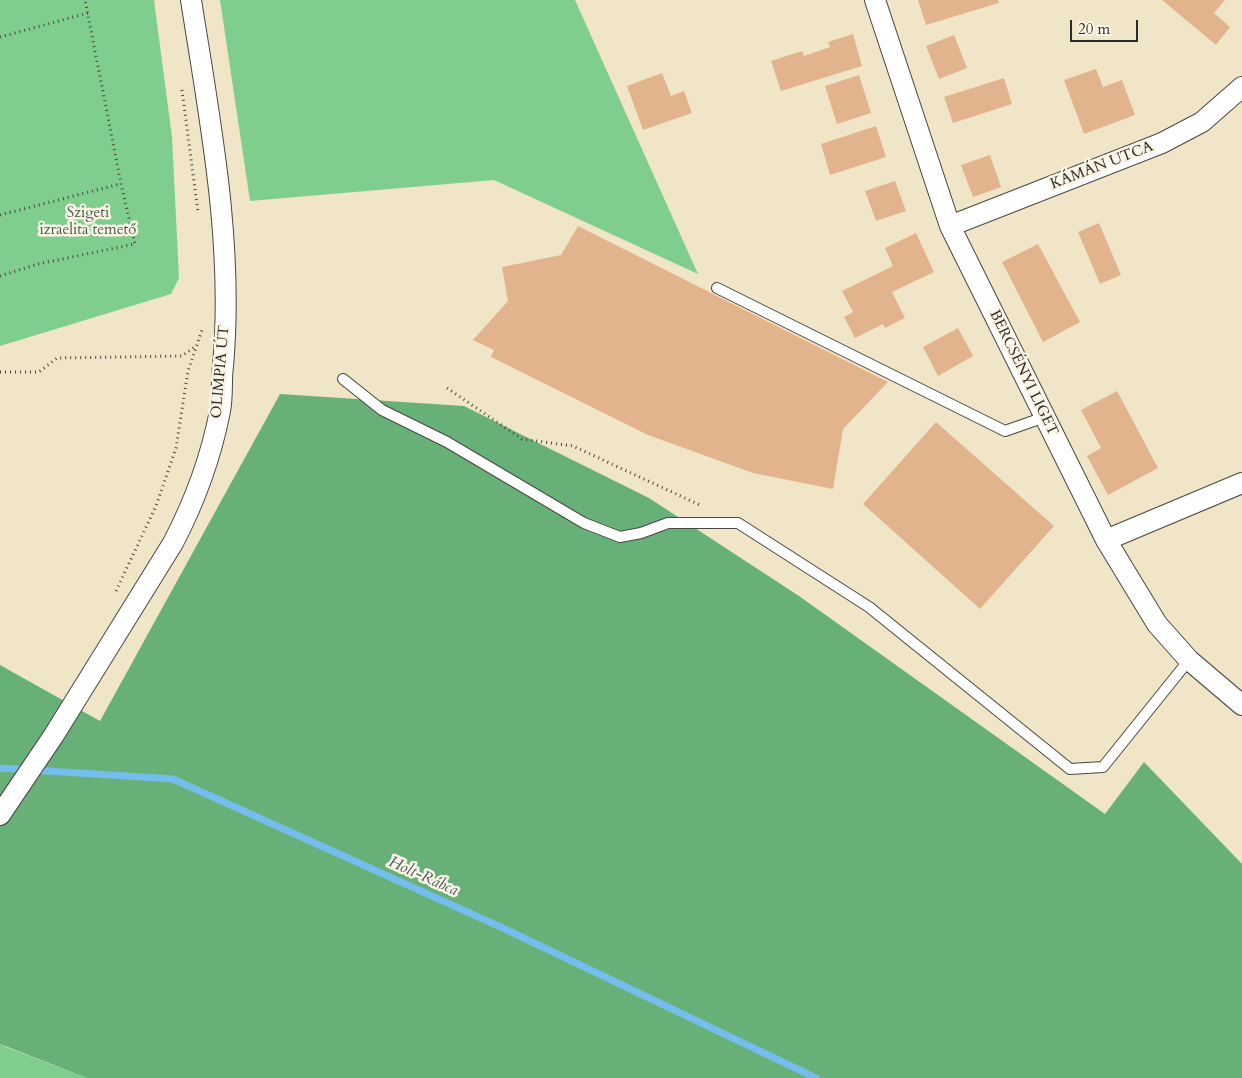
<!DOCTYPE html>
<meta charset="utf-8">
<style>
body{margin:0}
#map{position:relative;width:1242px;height:1078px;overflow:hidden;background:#f1e5c8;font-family:Cardo,serif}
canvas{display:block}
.scale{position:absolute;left:1070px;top:20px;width:68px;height:22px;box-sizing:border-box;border:2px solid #2b2b2b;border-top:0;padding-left:6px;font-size:15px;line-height:18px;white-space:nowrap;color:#2b2b2b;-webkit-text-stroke:4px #fcf5e5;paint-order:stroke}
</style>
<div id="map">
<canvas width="1242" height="1078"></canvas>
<div class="scale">20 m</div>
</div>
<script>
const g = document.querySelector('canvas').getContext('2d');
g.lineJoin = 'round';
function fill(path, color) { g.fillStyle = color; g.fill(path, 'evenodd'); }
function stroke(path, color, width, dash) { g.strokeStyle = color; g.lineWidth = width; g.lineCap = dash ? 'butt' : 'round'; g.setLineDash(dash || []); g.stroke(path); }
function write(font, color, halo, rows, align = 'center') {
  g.font = font + ' Cardo,serif'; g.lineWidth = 5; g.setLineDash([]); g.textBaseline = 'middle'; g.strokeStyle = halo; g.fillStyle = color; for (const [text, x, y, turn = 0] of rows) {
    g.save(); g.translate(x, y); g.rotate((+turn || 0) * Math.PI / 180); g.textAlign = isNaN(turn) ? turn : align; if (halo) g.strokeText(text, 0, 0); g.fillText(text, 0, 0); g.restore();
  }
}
fill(new Path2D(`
 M0 0H154L172 137 179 278 171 294 0 346Z
 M220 0H575L698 274 494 180 250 201Z
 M0 1044 6 1047 87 1078H0Z`), '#7fce8e');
fill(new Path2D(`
 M280 394 464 406 649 498 799 596 1105 814 1144 762 1242 864V1078H87L0 1044V665L100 721Z`), '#67b179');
stroke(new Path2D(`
 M0 768 173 779 505 929 816 1078`), '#74bdec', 7);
fill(new Path2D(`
 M918 0H998L999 3 926 25Z
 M1162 0H1225L1214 13 1230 27 1216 45Z
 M853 34 862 66 781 91 771 61 802 51 804 56 830 47 828 42Z
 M954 35 967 68 939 79 926 46Z
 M1096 69 1103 87 1122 80 1135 115 1084 134 1064 80Z
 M662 73 671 96 684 91 692 113 643 130 627 86Z
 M859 75 871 113 837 124 825 86Z
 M1004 78 1012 104 953 123 944 97Z
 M876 126 886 157 830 175 821 144Z
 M990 155 1001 187 973 197 961 165Z
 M895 181 906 211 876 221 865 191Z
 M1099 223 1121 275 1100 284 1078 232Z
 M578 226 888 382 843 429 833 489 753 473 648 435 491 357 494 350 473 340 508 301 502 267 561 255Z
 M916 233 934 272 892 292 905 318 885 328 883 324 855 338 844 317 853 312 842 291 893 266 885 248Z
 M1038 244 1080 322 1043 342 1002 262Z
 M958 328 973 356 938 376 923 347Z
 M1117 391 1158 468 1108 495 1087 456 1101 448 1081 410Z
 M936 422 1054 526 980 609 863 504Z`), '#e2b48e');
const lane = new Path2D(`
 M717 288 1005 431 1045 417
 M343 379 382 410 447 442 584 523 620 537 641 533 668 523H738L869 607 1070 769 1103 767 1189 660`);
const street = new Path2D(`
 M875 0 950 226 1106 540 1157 624 1189 660 1242 705
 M950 226 1162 143 1202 122 1242 87
 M1106 540 1242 483
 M0 815 54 735 173 543C195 501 211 457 220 411 223 396 221 380 223 366 234 243 210 121 191 0`);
stroke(lane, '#494743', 12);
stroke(street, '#494743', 22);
stroke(new Path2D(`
 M0 37 88 13
 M182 90 198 212
 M0 215 120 184
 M0 276 38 264 135 244 121 184 85 0
 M0 372H39L57 358 182 356 196 346
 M447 388 522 439 573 446 702 506
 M116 591 156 506 165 480 176 448 188 371 202 330`), '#494743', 3, [1, 4]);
stroke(lane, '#fff', 10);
stroke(street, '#fff', 20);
write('15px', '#2b2b2b', '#fcf5e5', [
 ["KÁMÁN UTCA",1102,166,-21],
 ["OLIMPIA ÚT",221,372,-85],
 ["BERCSÉNYI LIGET",1023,373,64]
]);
write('15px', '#445c49', '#fcf5e5', [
 ["Szigeti",88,214],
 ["izraelita temető",88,231]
]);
write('italic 16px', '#415765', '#fcf5e5', [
 ["Holt-Rábca",423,877,24]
]);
</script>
